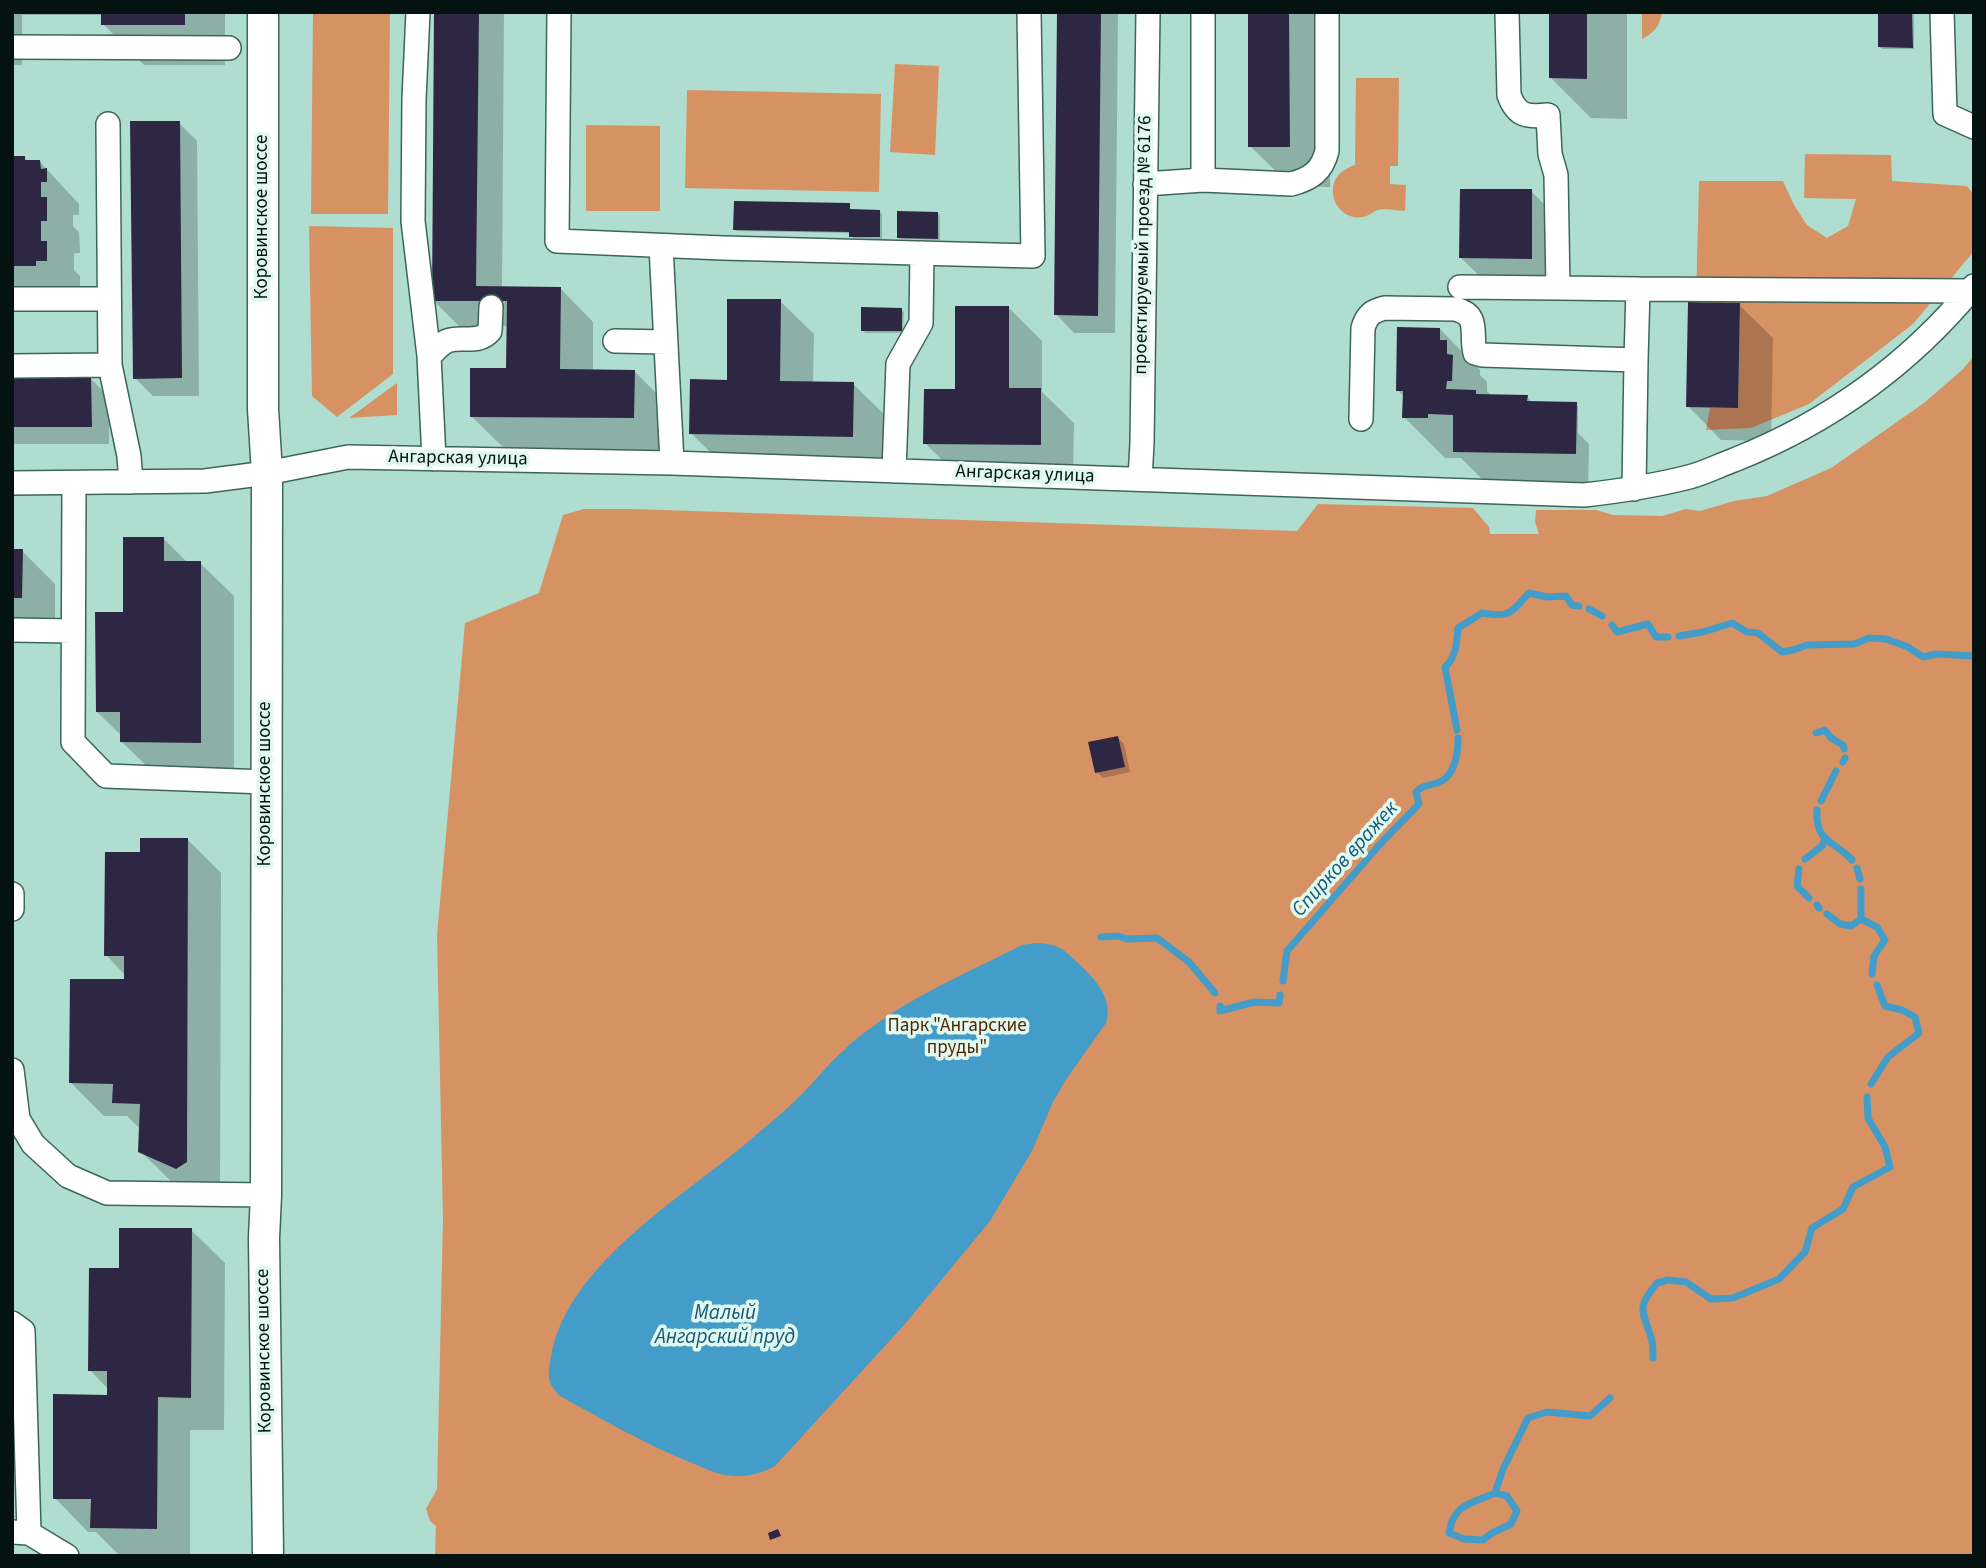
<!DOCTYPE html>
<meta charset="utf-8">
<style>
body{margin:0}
#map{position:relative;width:1986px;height:1568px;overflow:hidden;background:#afddcf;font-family:"Source Sans 3",sans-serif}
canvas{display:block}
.frame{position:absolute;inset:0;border:14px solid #04130f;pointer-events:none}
</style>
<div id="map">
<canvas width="1986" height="1568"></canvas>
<div class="frame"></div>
</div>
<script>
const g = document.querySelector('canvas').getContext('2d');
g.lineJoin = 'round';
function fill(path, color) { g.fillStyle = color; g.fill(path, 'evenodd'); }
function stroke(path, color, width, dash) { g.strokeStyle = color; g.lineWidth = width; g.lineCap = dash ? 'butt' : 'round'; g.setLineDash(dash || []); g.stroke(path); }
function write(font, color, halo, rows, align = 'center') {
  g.font = font + ' "Source Sans 3",sans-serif'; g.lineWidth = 7; g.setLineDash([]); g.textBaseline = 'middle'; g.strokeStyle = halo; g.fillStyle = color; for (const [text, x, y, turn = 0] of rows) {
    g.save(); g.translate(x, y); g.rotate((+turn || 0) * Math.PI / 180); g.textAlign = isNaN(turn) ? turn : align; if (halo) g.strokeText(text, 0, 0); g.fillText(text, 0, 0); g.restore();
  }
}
fill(new Path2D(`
 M313 12H390L388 214H311Z
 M1642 12H1662C1660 26 1654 33 1642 39Z
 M895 64 939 66 935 155 890 152Z
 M1356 78H1399L1398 166H1390V184L1406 185 1405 211C1398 211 1385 208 1378 210 1372 212 1369 216 1363 217 1345 220 1331 205 1333 187 1335 175 1344 169 1355 165Z
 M687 90 881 94 879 192 685 188Z
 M586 125 660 126V211H586Z
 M1805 154 1891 155 1892 181 1967 186 1974 195V251L1913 324 1809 404 1751 428 1706 430 1710 408H1738L1740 304 1696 302 1699 181H1783L1794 205 1807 225 1827 238 1848 226 1856 199 1804 198Z
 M309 226 393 228V374L337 417 312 396Z
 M1974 356V1556H435L436 1526 430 1521 426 1509 437 1489 443 1218 437 935 465 623 539 593 563 515 584 509H632L1297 531 1318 504 1473 508 1489 527 1490 534H1539L1535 522 1536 510H1596L1613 515 1662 516 1686 509 1700 511 1734 501 1767 496 1831 468 1924 403 1962 370Z
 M397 383V415L349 418Z`), '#d79264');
fill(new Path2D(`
 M1036 943C1044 943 1051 944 1058 947 1065 950 1070 956 1076 961 1093 977 1114 997 1106 1023L1065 1081 1053 1102 1032 1151 990 1221 905 1324 775 1466C762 1473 749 1477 733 1476 717 1475 702 1467 687 1461 643 1443 602 1419 560 1396 546 1382 548 1375 551 1357 567 1262 689 1194 756 1135 771 1122 786 1110 800 1096 815 1081 828 1064 844 1050 856 1038 872 1027 886 1017 928 989 977 968 1022 945Z`), '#449cc9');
fill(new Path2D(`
 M12 12H225V65H144L103 24V15H22V65H12Z
 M436 12H504L502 288H560L593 322V371H634L668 405 667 451 505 449 471 416 508 370V326H459L433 300Z
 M1058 12H1118L1115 333H1074L1056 314Z
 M1250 12H1329L1330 187 1291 186 1250 146Z
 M1551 12H1627V119L1591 118 1551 78Z
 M1880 12H1914V49H1882L1880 47Z
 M179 123 197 141 199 396H153L135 378Z
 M24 157 28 162H40L79 204V215H73V226L79 232 80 253H74V270L80 276V294L12 299V162Z
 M1531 191 1557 217V284L1487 283 1461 258Z
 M849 205 851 211 880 212 882 214V239L853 238 851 233 737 231 735 229Z
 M938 213 940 216V240L901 239 898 237Z
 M780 301 814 334 813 383 853 384 887 417 886 469 724 466 691 433 728 382Z
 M1739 305 1773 338 1771 441 1721 440 1688 406Z
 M1009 308 1042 341V392L1074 423 1073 477H959L925 443Z
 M901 309 904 312 903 333H865L863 330Z
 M1440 329 1480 370V375L1487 382V391L1492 396 1527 397 1533 403 1576 404 1578 406V433L1589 444 1588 493 1495 492 1461 458H1445L1404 417V397L1398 390Z
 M12 379H91L109 397V444H12Z
 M164 539 188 563H200L234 596V775H156L122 742V736L97 712 124 614Z
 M12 551H22L55 584V630H12Z
 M1118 738 1124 744 1130 772 1103 778 1097 772Z
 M187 839 221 873 220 1195 174 1184 140 1151 141 1130 127 1116H104L71 1083 125 981V975L106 955 142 854Z
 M191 1230 225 1263 224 1430H190V1556H120L96 1532H88L55 1498 109 1397V1390L90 1370 120 1270Z`), '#0003');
stroke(new Path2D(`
 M1589 609 1602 616
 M1612 625 1617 632 1648 624 1656 637H1668
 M1679 636 1703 632 1732 623 1747 632 1758 633 1782 652 1793 650 1807 645 1854 644 1869 638 1886 639 1908 647 1923 657 1936 654 1974 656
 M1457 730 1445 667C1456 658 1457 642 1458 628L1482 613C1511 618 1510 613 1529 593L1547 597 1566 596 1572 605 1579 606
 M1816 733 1825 730 1831 738 1843 745 1844 749
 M1843 762 1845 758
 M1821 801 1836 771
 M1817 810C1815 842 1833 840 1852 860
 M1805 859 1822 846 1825 839
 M1857 868 1860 879
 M1799 869 1797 886 1809 898
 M1817 905 1819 908
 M1827 914 1840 924 1851 926 1861 919
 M1861 919 1877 927 1885 940 1874 956 1872 974
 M1861 919V889
 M1101 937 1118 936 1127 939 1157 938 1189 962 1215 993
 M1283 981 1287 951 1382 842 1419 804 1416 792C1423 785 1428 786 1437 783 1455 777 1458 755 1458 738
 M1220 1006V1011L1254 1002 1279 1003 1280 995
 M1871 1084 1888 1057 1919 1033 1915 1017 1902 1010 1885 1006 1877 985
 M1653 1358C1653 1353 1653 1346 1652 1341 1644 1310 1634 1311 1657 1283L1668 1280 1686 1282 1711 1299 1733 1298 1779 1279 1805 1252 1812 1228 1843 1209 1853 1187 1890 1167 1885 1147 1868 1118 1867 1097
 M1495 1493 1507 1496 1517 1511 1511 1524 1492 1533 1483 1540 1464 1539 1449 1533C1453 1504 1471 1504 1495 1493Z
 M1495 1493 1503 1469 1528 1418 1547 1412 1590 1416 1610 1398`), '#449cc9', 7);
fill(new Path2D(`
 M101 12H185V25H101Z
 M434 12H479L476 286 561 287 560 369 635 370 634 418 470 417V368H506L507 301H432Z
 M1057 12H1101L1098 316 1054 315Z
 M1248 12H1289L1290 147H1248Z
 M1549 12H1587V79L1549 78Z
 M1878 12H1912L1913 48 1878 47Z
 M130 121H180L182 378 133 379Z
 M14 156H25V160H40L41 169 47 168V182H41V197H47V221H41V241H47V261H36V266H12Z
 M1460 189H1532V259L1459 258Z
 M734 201 850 203V209L880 210V237H849V232L733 230Z
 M897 211 938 212V239L897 238Z
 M727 299H781L780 381 854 382 853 437 689 434 690 379 727 380Z
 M1688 302 1740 303 1738 408 1686 407Z
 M955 306H1009V388H1041V445L923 444 924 389H955Z
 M861 307 902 308V331H861Z
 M1397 327 1440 328V340H1447V354L1453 355 1452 381H1447L1446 389 1476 390V394L1528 395 1527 401 1577 402 1576 454 1453 452V415L1428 414V418H1402L1403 391H1396Z
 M12 377H91L92 427H12Z
 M123 537H164V561H201V743L120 742V712H96L95 612H123Z
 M12 549H23L22 598H12Z
 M1118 736 1125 767 1095 773 1088 742Z
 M140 838H188L187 1162 176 1169 138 1152 140 1104 112 1103 113 1084 69 1083 70 979H124V956H104L105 852H140Z
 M119 1228H192L191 1398 158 1397 157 1529 90 1528 91 1499H53V1394L107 1395V1371H88L89 1268H119Z
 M778 1529 781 1536 770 1540 768 1533Z`), '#2e2743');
const minor = new Path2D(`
 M418 12 414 99 413 221 429 356 434 459
 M559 12 557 241 723 248 1033 256 1029 12
 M1203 12V180
 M1507 12 1509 95C1517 117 1528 117 1548 115L1550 154 1556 175 1558 288 1638 289 1636 360
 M1942 12 1945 114 1974 127
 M12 47 229 48
 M1145 184 1203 180 1291 184C1311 179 1322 171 1327 151V12
 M661 246 672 463
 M1460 287 1558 288
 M1638 289 1969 291
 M12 299H109
 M615 341 666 342
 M429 356C434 352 440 344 447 341 461 335 478 345 490 331L491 307
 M110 365 129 456 131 482
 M12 366 110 365 108 124
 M1361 419 1363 328C1367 315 1372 311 1385 308L1455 309C1481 315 1470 334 1475 353L1482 355 1636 360 1634 489
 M894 471 898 364 921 323 922 253
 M1140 479 1142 443 1148 12
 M12 483 205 481 267 473 348 457 672 463 1584 495C1620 491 1654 486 1689 477 1705 473 1720 465 1734 460 1830 422 1909 365 1974 286
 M74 483 73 742 106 776 266 782
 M12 630 73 631
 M12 894V909
 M12 1070 18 1119 33 1144 68 1176 107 1193 266 1195
 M12 1323 23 1331 29 1533 12 1532
 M29 1533 67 1556`);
const major = new Path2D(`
 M263 12V409L267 473 266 1195 264 1238 268 1556`);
stroke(minor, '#3d665b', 26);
stroke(major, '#3d665b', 33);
stroke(minor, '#fff', 23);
stroke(major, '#fff', 30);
write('19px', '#04130f', '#e1f8f1', [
 ["Коровинское шоссе",263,217,-90],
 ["проектируемый проезд № 6176",1144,245,-89],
 ["Ангарская улица",458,459,1],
 ["Ангарская улица",1025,475,2],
 ["Коровинское шоссе",266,784,-90],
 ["Коровинское шоссе",265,1351,-91]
]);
write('19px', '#532600', '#e1f8f1', [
 ["Парк \"Ангарские",957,1027],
 ["пруды\"",957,1049]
]);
write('italic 21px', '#145877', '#e1f8f1', [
 ["Спирков вражек",1346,860,-48],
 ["Малый",725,1314],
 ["Ангарский пруд",725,1338]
]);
</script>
